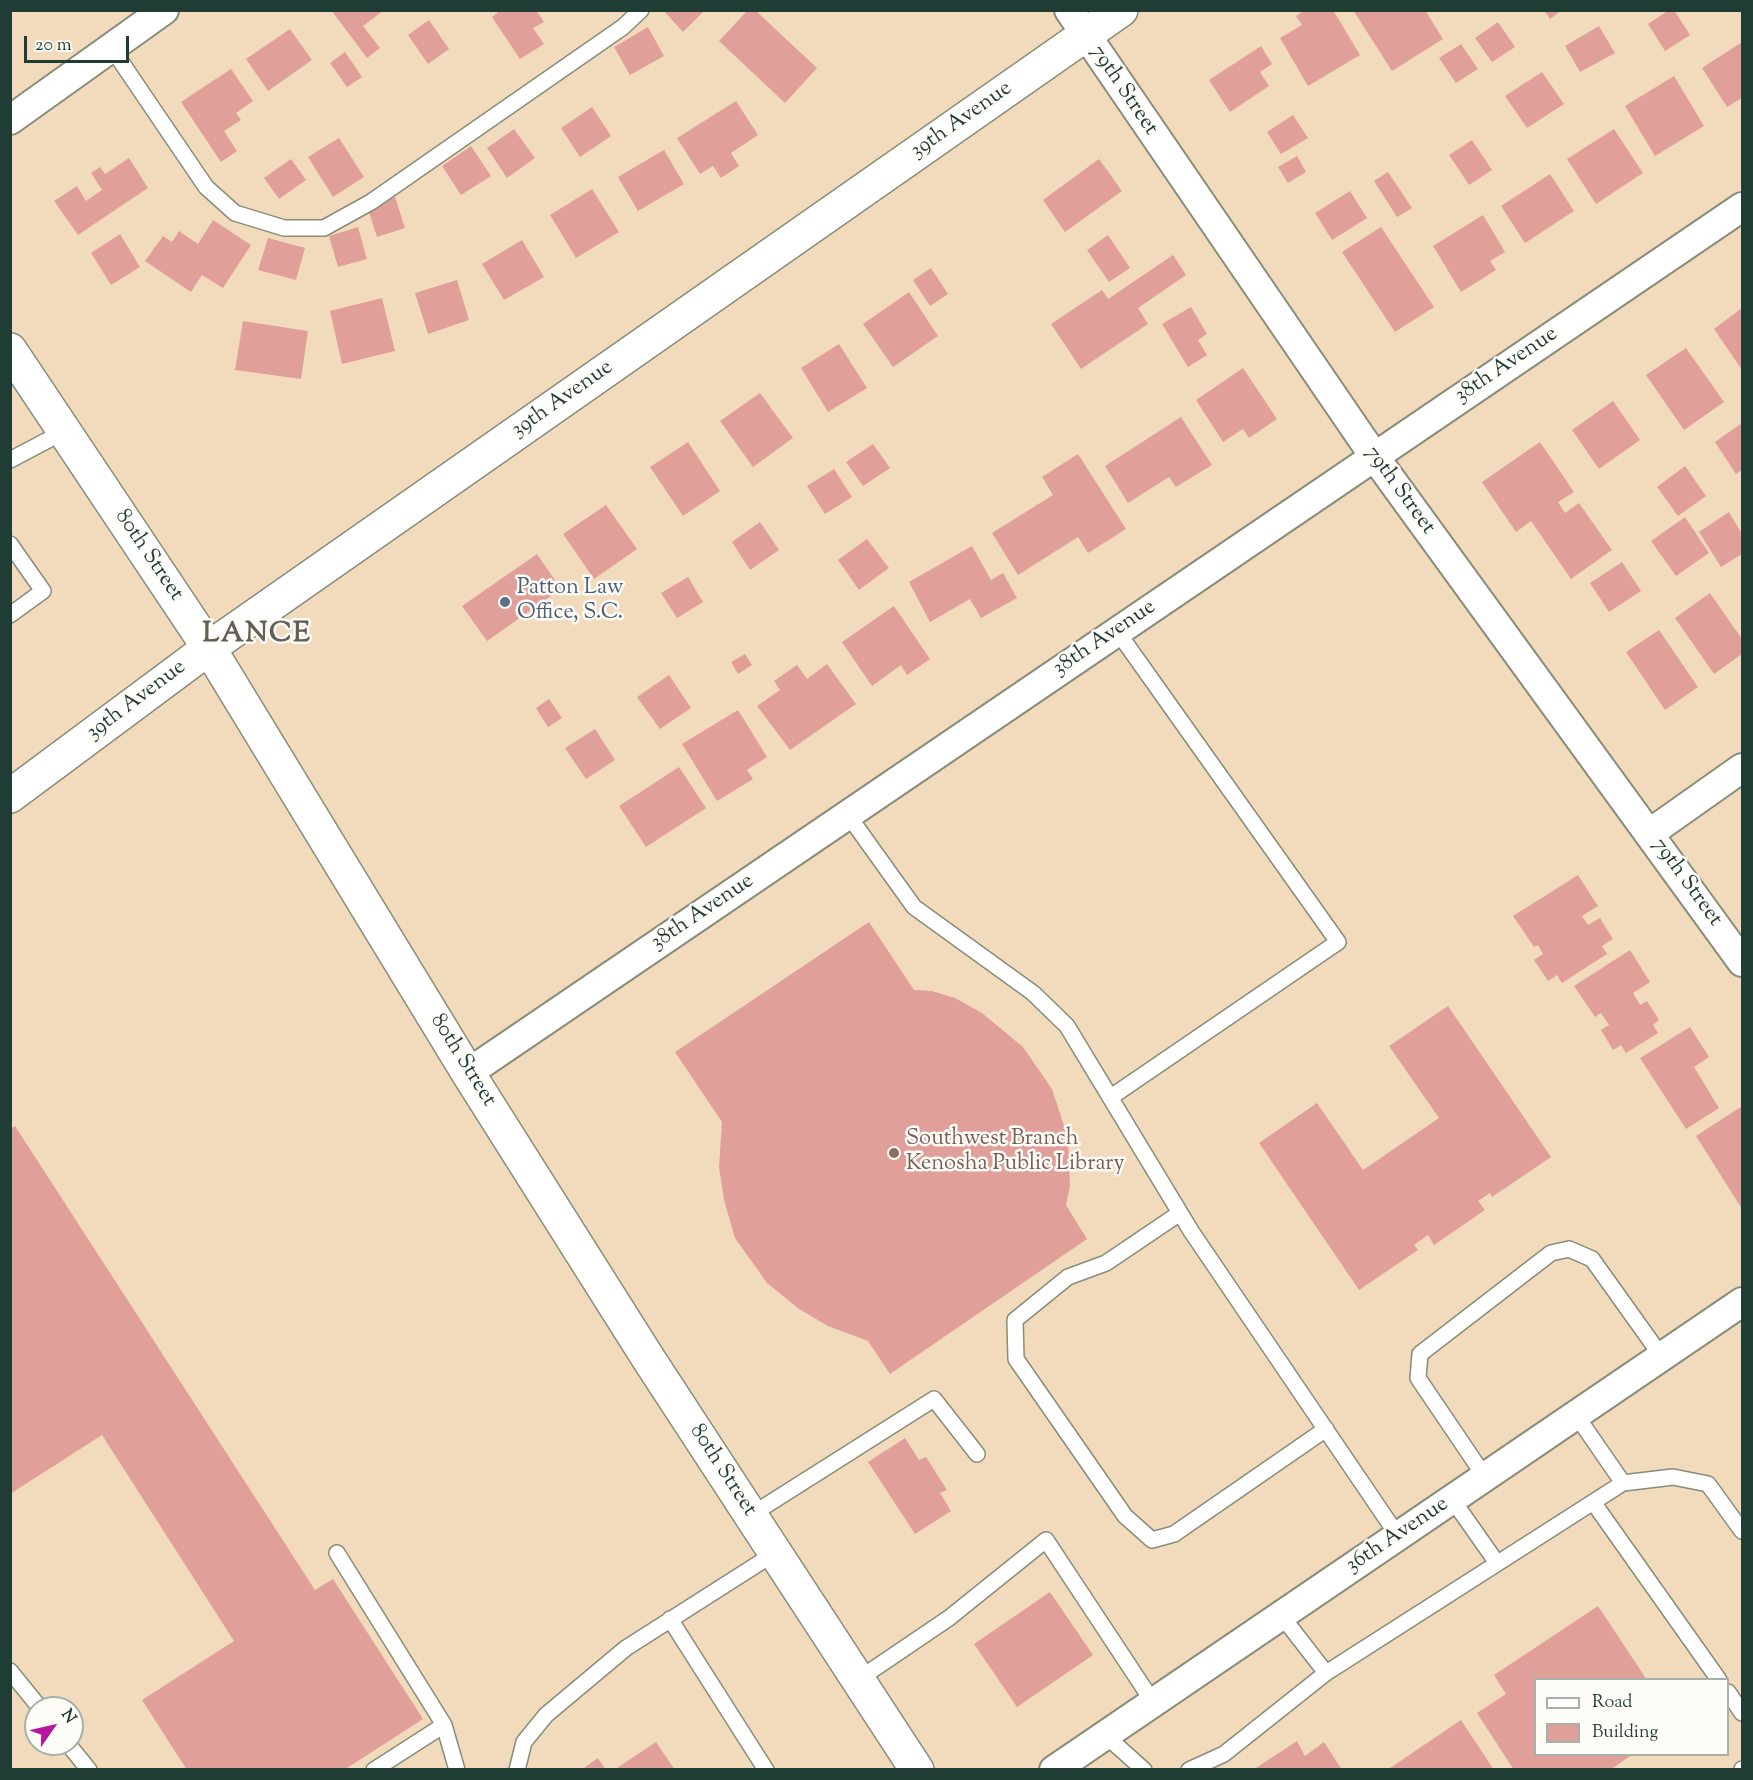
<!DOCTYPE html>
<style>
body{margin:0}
#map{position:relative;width:1753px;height:1780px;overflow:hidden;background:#f2dbbc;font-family:"Sorts Mill Goudy",serif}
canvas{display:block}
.frame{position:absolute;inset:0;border:12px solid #1f3d34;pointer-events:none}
.legend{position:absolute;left:1534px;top:1678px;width:195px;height:78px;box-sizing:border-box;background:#fdfcf7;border:2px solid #a4b0a9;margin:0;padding:8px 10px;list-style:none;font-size:18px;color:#1f3d34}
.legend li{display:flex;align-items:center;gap:12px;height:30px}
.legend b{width:30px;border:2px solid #a4b0a9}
.north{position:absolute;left:24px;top:1696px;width:60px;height:60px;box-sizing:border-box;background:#fdfcf7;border:2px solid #a4b0a9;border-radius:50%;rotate:56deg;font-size:16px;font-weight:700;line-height:24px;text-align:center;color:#1f3d34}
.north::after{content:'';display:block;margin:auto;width:21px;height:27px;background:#b5179e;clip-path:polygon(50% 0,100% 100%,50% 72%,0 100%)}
.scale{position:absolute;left:24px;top:36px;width:105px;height:27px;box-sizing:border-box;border:3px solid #1f3d34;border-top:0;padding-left:8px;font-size:18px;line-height:21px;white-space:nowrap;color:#1f3d34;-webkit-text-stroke:4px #fdfcf7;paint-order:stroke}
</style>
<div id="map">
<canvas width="1753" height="1780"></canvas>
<div class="frame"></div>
<ul class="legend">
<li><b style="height:8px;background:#fff"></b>Road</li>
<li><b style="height:16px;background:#e19f9a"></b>Building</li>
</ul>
<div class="north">N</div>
<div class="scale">20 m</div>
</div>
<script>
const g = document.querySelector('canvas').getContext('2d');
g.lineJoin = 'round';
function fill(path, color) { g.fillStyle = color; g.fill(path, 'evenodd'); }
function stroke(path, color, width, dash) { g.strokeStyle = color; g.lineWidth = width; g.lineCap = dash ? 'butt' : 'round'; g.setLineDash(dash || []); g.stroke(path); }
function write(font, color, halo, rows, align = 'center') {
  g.font = font + ' "Sorts Mill Goudy",serif'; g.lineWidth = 5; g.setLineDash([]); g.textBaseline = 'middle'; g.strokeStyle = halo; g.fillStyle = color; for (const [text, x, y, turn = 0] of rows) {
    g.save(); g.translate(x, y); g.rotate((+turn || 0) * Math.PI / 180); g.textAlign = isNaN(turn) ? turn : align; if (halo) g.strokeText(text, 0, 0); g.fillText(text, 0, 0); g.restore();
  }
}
fill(new Path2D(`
 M331 10H384L363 26 380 48 367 58Z
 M501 10H536L544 22 533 28 544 44 520 59 492 17Z
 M663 10H705L683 32Z
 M748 10H755L817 68 785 103 719 41Z
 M1305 10H1333L1360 55 1308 86 1280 38 1302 25 1296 16Z
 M1353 10H1425L1443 39 1392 71Z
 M1544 10H1562L1550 19Z
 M1669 10H1674L1690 35 1665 51 1648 24Z
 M429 20 449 49 428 64 408 35Z
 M1498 22 1515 47 1492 62 1475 38Z
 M1599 26 1615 53 1580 72 1565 46Z
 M648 27 664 56 630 75 614 47Z
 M290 29 312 60 268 91 246 59Z
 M1742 42V98L1727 107 1702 68Z
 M1461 44 1478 69 1456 83 1439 58Z
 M1261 46 1272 64 1260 72 1269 86 1230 112 1209 80Z
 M345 52 362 77 347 87 330 63Z
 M231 69 253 101 236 113 241 120 224 131 237 151 221 162 181 102Z
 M1542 72 1564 104 1527 128 1505 96Z
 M1674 76 1704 126 1655 156 1625 106Z
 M736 101 758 135 731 153 739 166 721 178 713 166 700 174 677 138Z
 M592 107 611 136 580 157 561 128Z
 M1293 115 1308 138 1281 154 1267 132Z
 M514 129 535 158 507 178 487 148Z
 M1614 129 1643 173 1596 204 1567 159Z
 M339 138 364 177 333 197 308 157Z
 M1472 140 1492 170 1469 185 1449 155Z
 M471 146 491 176 461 195 442 166Z
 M664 150 684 184 638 211 618 177Z
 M1297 156 1306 172 1288 183 1278 167Z
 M129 158 148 188 78 235 54 201 77 186 86 201 102 190 91 173 100 167 105 174Z
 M291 159 306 180 279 199 264 178Z
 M1099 159 1122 191 1065 232 1043 200Z
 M1388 172 1412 208 1397 217 1374 181Z
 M1550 174 1574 211 1525 243 1501 206Z
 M592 189 619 232 576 258 550 215Z
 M1350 191 1367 218 1332 240 1315 213Z
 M395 197 405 228 377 237 367 206Z
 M1483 215 1505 252 1490 261 1496 270 1461 292 1433 246Z
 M213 220 251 245 223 288 202 275 191 292 145 261 163 236 172 242 179 231 198 244Z
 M358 227 367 259 338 267 329 236Z
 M1381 227 1434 307 1395 332 1342 252Z
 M120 234 140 267 111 285 91 253Z
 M1108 235 1130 268 1109 282 1087 250Z
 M268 238 305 248 296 280 258 270Z
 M522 240 544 277 504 300 482 264Z
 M1173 255 1186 275 1138 308 1148 324 1081 369 1051 324 1102 290 1108 299Z
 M931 268 948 294 930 306 913 280Z
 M457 280 469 320 428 334 415 293Z
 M909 292 938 336 893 367 863 324Z
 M382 298 395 351 342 364 330 311Z
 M1191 307 1207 334 1198 340 1207 355 1188 367 1162 324Z
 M1742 308V370L1714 329Z
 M243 321 308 331 301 379 235 370Z
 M839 344 867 388 828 412 801 368Z
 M1686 348 1724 402 1684 430 1646 375Z
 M1243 368 1277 419 1249 438 1243 429 1223 442 1196 400Z
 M760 393 793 438 753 467 720 421Z
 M1613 401 1640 440 1599 469 1572 430Z
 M1181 417 1212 465 1176 487 1169 477 1128 503 1105 466Z
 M1742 423V470L1736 474 1715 442Z
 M688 442 720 491 683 516 650 467Z
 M1540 442 1574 492 1558 502 1565 513 1579 503 1612 550 1571 579 1531 521 1516 532 1482 482Z
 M873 444 890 468 863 486 846 462Z
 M1078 454 1126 529 1088 553 1078 537 1018 575 992 533 1053 495 1042 477Z
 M1685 466 1706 496 1678 516 1657 487Z
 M834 469 852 497 825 514 807 486Z
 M606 505 637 549 594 579 563 534Z
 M1729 512 1742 534V554L1721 567 1699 532Z
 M1685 517 1709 553 1676 576 1651 541Z
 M760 522 779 550 750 570 732 542Z
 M867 539 889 568 859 590 838 560Z
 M972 546 991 580 1003 573 1017 598 981 618 970 599 930 622 909 582Z
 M537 554 561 589 487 641 462 606Z
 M1622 562 1641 591 1609 612 1590 583Z
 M688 577 703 602 677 618 661 593Z
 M1710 593 1742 639V654L1714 674 1675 618Z
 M894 606 930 659 907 675 901 665 872 686 842 642Z
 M1659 630 1698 687 1665 710 1626 652Z
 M745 654 752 665 738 674 731 662Z
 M827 664 856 704 790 750 757 706 780 690 774 681 797 665 807 679Z
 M669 675 691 708 660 729 637 697Z
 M549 699 562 718 548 727 536 708Z
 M738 710 767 757 747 770 753 779 717 801 682 744Z
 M595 729 615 760 586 779 565 748Z
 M679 767 706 808 646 847 619 806Z
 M1578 875 1598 906 1582 916 1588 925 1600 918 1613 939 1602 946 1607 954 1562 983 1557 975 1548 981 1534 960 1543 954 1538 945 1534 947 1513 916Z
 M869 922 914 990 932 991 955 998 982 1013 1023 1047 1052 1089 1068 1138 1070 1186 1066 1205 1087 1239 890 1374 868 1341 828 1326 799 1309 767 1283 735 1238 724 1200 719 1167 722 1122 675 1052Z
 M1630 950 1650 982 1633 993 1640 1005 1647 1001 1659 1020 1653 1025 1658 1033 1626 1053 1621 1045 1613 1050 1601 1030 1609 1025 1601 1013 1595 1017 1574 986Z
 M1448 1006 1551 1157 1492 1197 1490 1193 1478 1201 1485 1210 1434 1245 1428 1235 1414 1245 1418 1250 1359 1290 1259 1143 1317 1103 1363 1170 1439 1118 1389 1046Z
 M1690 1027 1709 1057 1694 1067 1719 1108 1686 1129 1640 1058Z
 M1742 1106V1209L1696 1136Z
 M15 1126 315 1590 333 1579 423 1719 344 1770H187L142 1700 234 1641 102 1435 10 1494V1129Z
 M905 1438 919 1460 926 1457 947 1490 940 1493 951 1511 915 1534 868 1462Z
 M1050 1592 1093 1655 1017 1707 974 1644Z
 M1598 1606 1647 1680H1536V1754H1633L1610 1770H1514L1477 1713 1506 1694 1494 1675Z
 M1461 1720 1494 1770H1387Z
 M1297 1741 1305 1756 1324 1742 1342 1770H1253Z
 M656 1742 675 1770H614Z
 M598 1758 606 1770H581Z`), '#e19f9a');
const lane = new Path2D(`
 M111 47 206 187 235 213 284 228H324L371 202 623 27 641 10
 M10 460 65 431
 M10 544 43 591 10 615
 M848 815 914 907 1033 993 1067 1026 1191 1231 1398 1536
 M1111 1097 1338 942 1117 631
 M1180 1213 1106 1263 1068 1277 1015 1320 1016 1359 1125 1516 1152 1540 1174 1534 1326 1429
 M1485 1477 1418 1378 1420 1354 1551 1253 1569 1249 1592 1259 1662 1357
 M1623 1483 1673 1477 1708 1484 1742 1531
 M1452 1499 1497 1563
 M1593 1502 1719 1680
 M751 1515 934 1399 977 1454
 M337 1553 444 1725 457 1770
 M1281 1615 1326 1673
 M670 1619 766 1770
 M10 1671 40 1708
 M859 1679 949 1618 1046 1540 1153 1702
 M1728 1692 1742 1713
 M1105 1735 1144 1770
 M68 1744 89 1770
 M374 1770 444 1725
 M517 1770 524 1742 546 1715 626 1648 775 1553
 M1189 1770 1224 1754 1326 1673 1623 1483 1576 1415
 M1742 1770V1769`);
const street = new Path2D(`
 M1069 10 1374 456 1742 962
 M10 120 164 10
 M1650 833 1742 768
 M468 1073 1742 207
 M1054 1770 1742 1302`);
const secondary = new Path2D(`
 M10 350 209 648 468 1073 648 1358 917 1770
 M10 796 209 648 1121 10`);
stroke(lane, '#888c78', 18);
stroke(street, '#888c78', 32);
stroke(secondary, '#888c78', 36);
stroke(lane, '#fff', 15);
stroke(street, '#fff', 28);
stroke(secondary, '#fff', 33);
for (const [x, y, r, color] of [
 [505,602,6,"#5c6f8a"],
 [894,1153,6,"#8d6e63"]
]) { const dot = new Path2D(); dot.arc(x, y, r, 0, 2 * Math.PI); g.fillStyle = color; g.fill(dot); stroke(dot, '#fdfcf7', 2); }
write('22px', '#1f3d34', '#fdfcf7', [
 ["79th Street",1123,91,56],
 ["39th Avenue",962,121,-35],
 ["38th Avenue",1507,366,-34],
 ["39th Avenue",563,400,-35],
 ["79th Street",1399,491,54],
 ["80th Street",148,556,56],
 ["38th Avenue",1105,639,-34],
 ["39th Avenue",137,701,-37],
 ["79th Street",1686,883,54],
 ["38th Avenue",703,913,-34],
 ["80th Street",462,1061,58],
 ["80th Street",722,1471,57],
 ["36th Avenue",1398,1536,-34]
]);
write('22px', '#4e5e75', '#fdfcf7', [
 ["Patton Law",517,589],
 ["Office, S.C.",517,614]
], 'left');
write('22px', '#785e54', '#fdfcf7', [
 ["Southwest Branch",906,1140],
 ["Kenosha Public Library",906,1165]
], 'left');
g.letterSpacing = '1.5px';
write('bold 28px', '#635f58', '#fdfcf7', [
 ["LANCE",257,636]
]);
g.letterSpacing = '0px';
</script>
